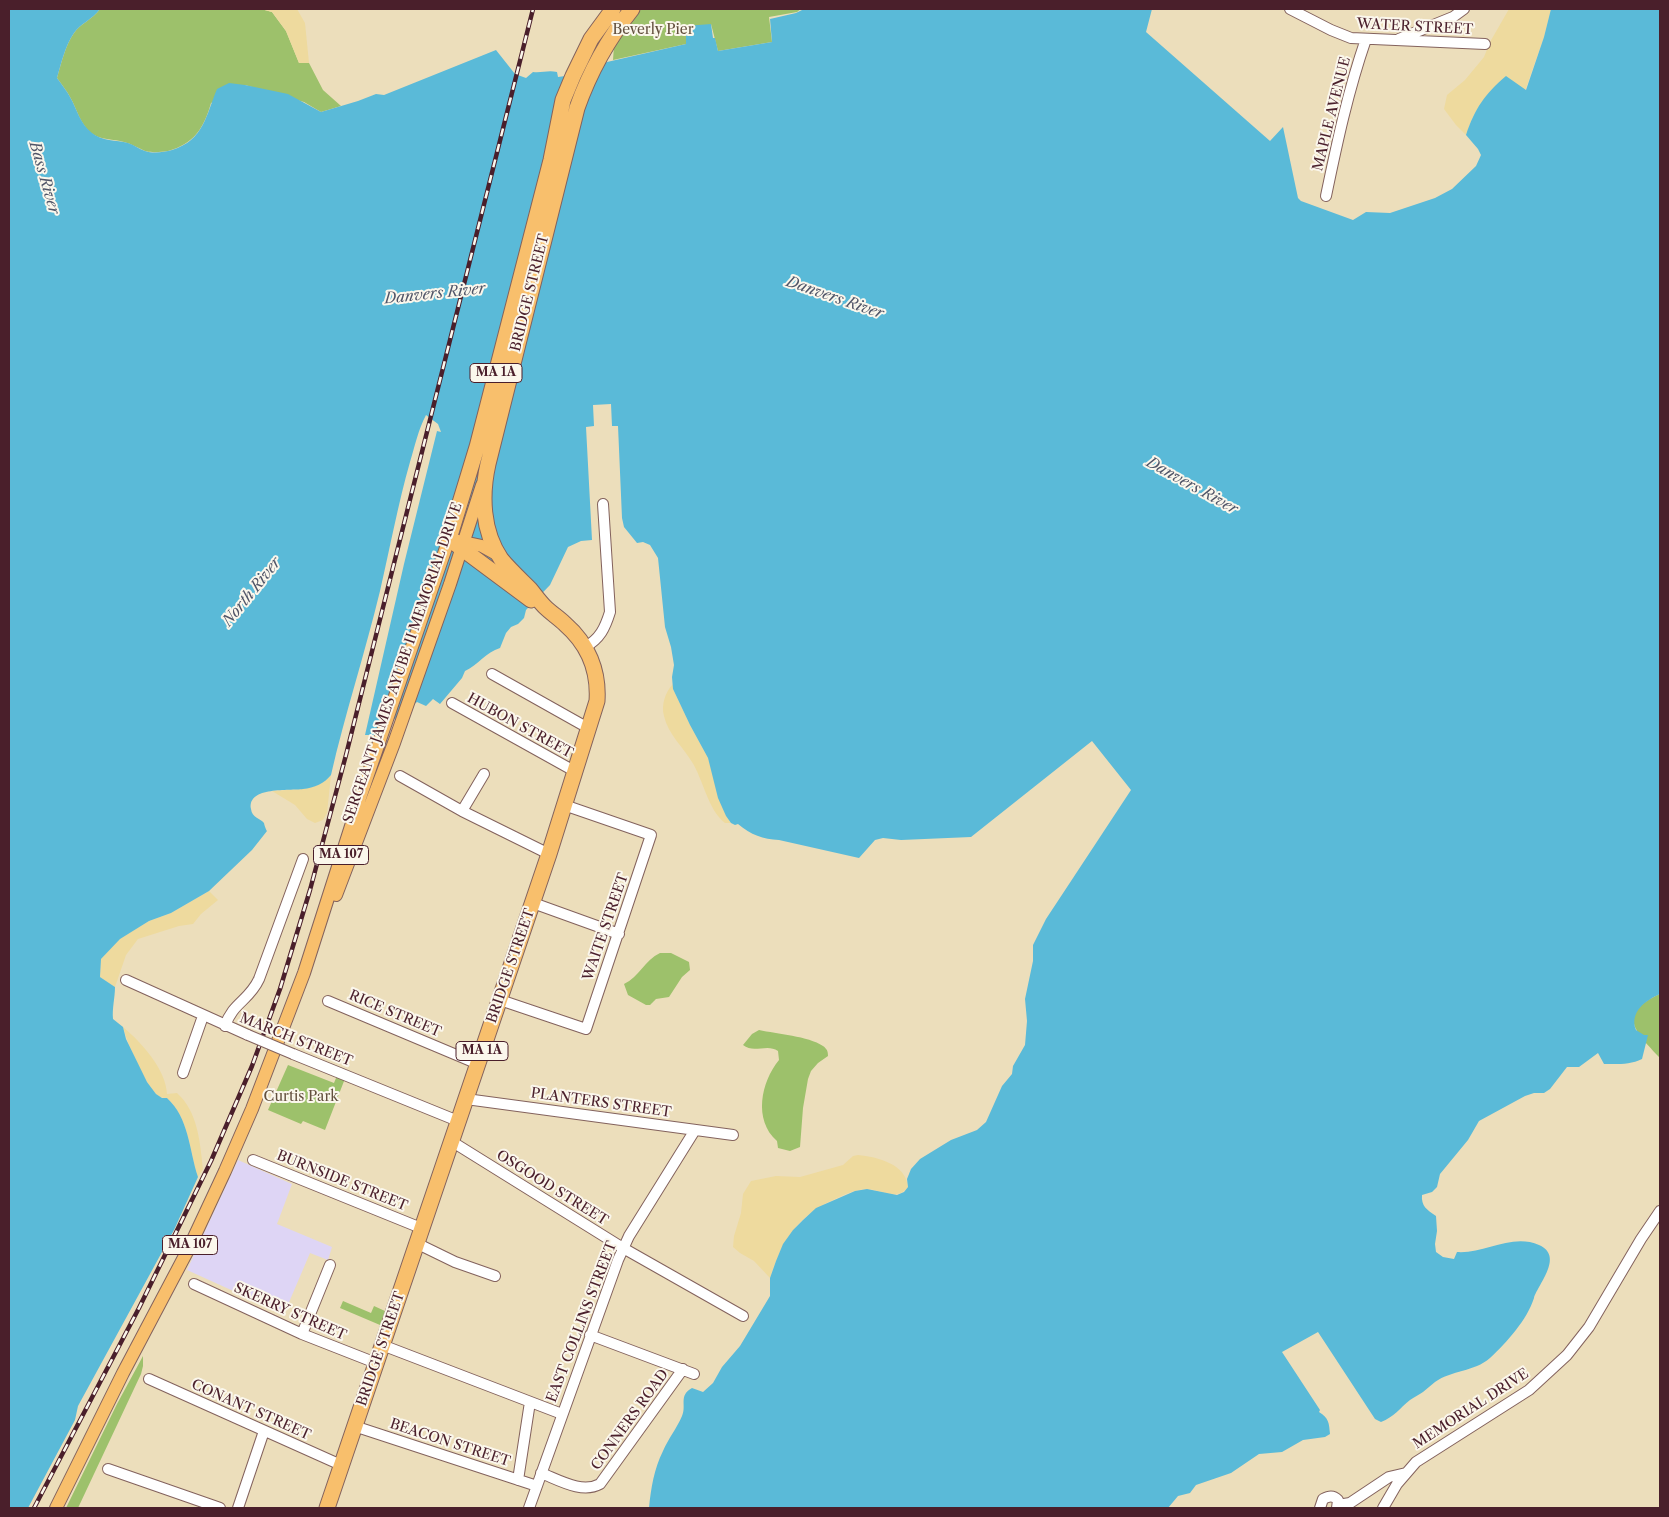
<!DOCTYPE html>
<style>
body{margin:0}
#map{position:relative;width:1669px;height:1517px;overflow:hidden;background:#ecdebb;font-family:"Libre Caslon Text",serif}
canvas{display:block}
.frame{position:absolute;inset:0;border:10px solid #4a1f2b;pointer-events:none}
</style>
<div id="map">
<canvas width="1669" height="1517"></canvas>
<div class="frame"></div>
</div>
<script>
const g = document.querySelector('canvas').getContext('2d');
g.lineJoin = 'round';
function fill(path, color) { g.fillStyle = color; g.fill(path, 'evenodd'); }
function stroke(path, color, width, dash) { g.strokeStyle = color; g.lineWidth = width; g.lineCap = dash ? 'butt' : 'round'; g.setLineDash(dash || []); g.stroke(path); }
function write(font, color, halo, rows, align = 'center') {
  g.font = font + ' "Libre Caslon Text",serif'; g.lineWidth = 4; g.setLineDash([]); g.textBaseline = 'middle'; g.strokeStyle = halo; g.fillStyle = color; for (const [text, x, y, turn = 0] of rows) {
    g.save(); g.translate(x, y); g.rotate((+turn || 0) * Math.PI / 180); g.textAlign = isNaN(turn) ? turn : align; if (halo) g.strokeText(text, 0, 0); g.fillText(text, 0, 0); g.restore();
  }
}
fill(new Path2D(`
 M238 1160 292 1184 277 1224 332 1247 328 1260 310 1253 284 1314 187 1270Z`), '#ded5f5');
fill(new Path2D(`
 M100 9H261L272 12 286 31 299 63H309L323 90 341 106 321 112 304 102 245 85 211 103C204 128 194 144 168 151 161 152 152 153 145 151 138 148 132 144 124 142 114 139 100 140 91 133 80 124 77 109 70 97 67 91 62 85 57 78 61 64 65 46 74 33 80 24 93 19 100 9Z
 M641 9H801L797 12 769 17 772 42 718 51 711 24 686 44 613 60 614 46Z
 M660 953H671L689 962 690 970 682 977 669 997 656 999 650 1005H646L628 995 624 984C639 977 645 960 660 953Z
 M1660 994V1058C1636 1032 1615 1014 1660 994Z
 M759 1030C777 1034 808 1036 823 1046 827 1049 828 1051 828 1056L818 1063 811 1071 808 1079 803 1108 800 1147 790 1151 778 1148 777 1141C753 1120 761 1082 779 1060L778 1051C767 1043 754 1054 743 1045L752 1034Z
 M288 1065 334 1083 338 1073 346 1076 325 1130 303 1121 301 1124 268 1110Z
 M343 1301 371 1313 374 1306 385 1311 380 1325 340 1308Z
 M143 1356V1366L141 1374 78 1508H66L117 1404Z`), '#9dc16b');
fill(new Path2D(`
 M261 9H297L305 23 309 63H299L286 31 272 12Z
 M1509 9H1551L1544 37 1525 91 1507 77C1486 93 1474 110 1466 135L1456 125 1444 109 1447 95 1465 80 1484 57 1490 42Z
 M673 684V689L690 725 708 758 726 816 731 823H725C708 810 703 779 692 762 683 747 668 734 664 716 661 706 665 692 673 684Z
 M331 775 327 813 323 820 315 823 307 819 295 805 272 791C292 789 317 792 331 775Z
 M209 891 218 900 201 914 193 924 179 926 138 939 126 955 115 987 100 977 101 959 119 939 149 921 171 913Z
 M123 1027C141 1042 166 1069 167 1094L177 1093C198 1112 200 1142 203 1169L198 1177C189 1149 189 1118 167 1098 163 1098 159 1097 156 1094 145 1083 127 1043 123 1027Z
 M858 1155C878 1157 906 1164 908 1187 896 1202 881 1189 866 1189 854 1190 843 1195 833 1200 797 1216 782 1241 770 1278L754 1261 740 1253 733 1247 734 1236 741 1213 743 1194 751 1181 776 1176 800 1177 843 1165 853 1156Z`), '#eeda9e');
fill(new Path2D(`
 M9 9H100C93 19 80 24 74 33 65 46 61 64 57 78 62 85 67 91 70 97 77 109 80 124 92 133 101 141 117 140 128 143 134 145 139 149 145 151 154 154 164 152 172 150 204 140 206 115 217 89L229 83 245 85 288 94 321 112 358 101 376 94 384 95 496 50 515 74 526 78 533 72C542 73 548 70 557 72L558 77 580 74 607 62 686 44V26L711 24 713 38H715L718 51 772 42 770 19 796 13 804 9H1152L1146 32 1270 141 1283 127 1298 198 1301 201 1353 220 1366 212 1390 213 1435 198 1452 189 1476 166 1481 155 1478 149 1466 135C1475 108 1485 94 1506 76L1526 90 1544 37 1551 9H1660V994C1646 1000 1629 1012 1636 1030L1644 1035H1648L1642 1059C1630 1065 1617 1064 1604 1064L1598 1053 1579 1067H1567L1550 1089 1544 1093H1534L1525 1096 1479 1121 1468 1140 1440 1174 1437 1187 1432 1192 1422 1195C1421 1206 1427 1210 1436 1216L1437 1231 1435 1244 1436 1252 1443 1257 1454 1259 1457 1252C1484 1254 1512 1233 1539 1245 1564 1256 1539 1283 1534 1298 1527 1320 1507 1342 1490 1358 1474 1372 1452 1370 1435 1382 1431 1385 1427 1389 1423 1392 1419 1395 1414 1397 1410 1400 1400 1408 1394 1417 1381 1422L1375 1419 1318 1332 1282 1352 1320 1410 1319 1412C1329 1418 1329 1423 1330 1434L1325 1437 1303 1440 1282 1452 1259 1454 1231 1473 1196 1485 1190 1493 1178 1496 1168 1508H649C651 1488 654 1469 663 1451 668 1439 677 1428 682 1416 687 1405 678 1396 692 1388L703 1392 713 1383 722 1367 740 1346 770 1296V1278L776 1261 783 1244 793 1230 803 1220 816 1208 855 1191 867 1189 897 1195 904 1192 908 1187 907 1179 911 1169 920 1159 951 1140 977 1130 986 1122 1002 1086 1012 1074 1013 1066 1025 1045 1027 1021 1025 999 1033 961V945L1046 919 1131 790 1092 741 971 837 901 840 883 838 875 840 859 858 779 840C763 839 751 835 738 824L735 825 731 823 726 816 718 798 708 758 690 725 673 689 672 677 674 665 671 647 665 627 658 558 650 545 643 542 637 543 624 527 622 518 618 426H612L611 404 593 405 594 426 586 427 592 540 581 541 568 547 550 585 526 610 524 618 518 624 511 627 506 633 500 648C486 652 478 665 465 671L462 678 440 704 433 699 426 706 417 702 374 735H365L404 564 437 431 441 432 438 424 426 415C418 430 415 446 410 462 398 504 390 548 380 591 365 653 345 714 331 775 325 783 314 788 303 789 290 791 247 786 251 809 252 818 260 818 264 823 264 824 266 830 267 831L252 850 209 891 171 913 149 921 120 939 101 959 100 977 115 987C115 998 112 1008 113 1019L123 1027 126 1039 147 1082 156 1094 162 1098H167C189 1118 189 1149 198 1177L174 1230 78 1406 75 1420 28 1508H9Z`), '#5abad8');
const minor = new Path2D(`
 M1290 9 1331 30 1351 38 1485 44
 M1399 39 1453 17 1464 9
 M1326 196C1337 143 1348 91 1366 39
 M585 647C600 639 605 628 610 612L603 504
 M492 674 581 724 590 728
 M452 703 576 772
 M400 776 462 811 549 854
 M462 811 484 774
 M533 903 619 934
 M126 980 248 1035
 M500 1000 586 1029 651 835 564 805
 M328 1001 478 1064
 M225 1026C233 1002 249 1001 259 979L303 859
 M293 1054 458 1121
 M183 1073 203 1016
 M466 1099 733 1135
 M451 1141 623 1248 743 1316
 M253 1160 421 1228
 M416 1243 455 1262 495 1276
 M194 1284 302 1334 376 1363
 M302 1334 330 1265
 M590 1335 694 1374
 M382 1345 562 1414
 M149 1379 341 1465
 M354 1426 537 1486
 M108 1469 220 1508
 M541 1473C559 1480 582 1494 600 1484L683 1369
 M518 1480 530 1402
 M1338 1505 1350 1503 1389 1477 1406 1473
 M238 1508 264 1431
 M529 1508 618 1260 629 1236 695 1130
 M1320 1508 1323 1499C1329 1496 1333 1495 1338 1500L1337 1508
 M1383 1508 1397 1484 1416 1462 1529 1390 1567 1355 1589 1327 1641 1239 1660 1211`);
const major = new Path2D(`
 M336 895 394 743 450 584 482 485
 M56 1508 123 1373 189 1248 225 1171 252 1109 304 973 360 798 449 539 482 546 500 556`);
const highway = new Path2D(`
 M531 600 449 539 477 447 551 160 563 100 573 76 591 39 613 9
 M327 1508 549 854 597 701C599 671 588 644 565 624 559 618 551 613 545 607 539 601 535 595 530 589 520 579 510 570 501 559 482 531 481 495 488 464L577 108C590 71 608 39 632 9`);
stroke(minor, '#83625d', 12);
stroke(major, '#83625d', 14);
stroke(highway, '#83625d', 17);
stroke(minor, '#fff', 10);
stroke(major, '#f8bf6c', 12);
stroke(highway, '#f8bf6c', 15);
const rail = new Path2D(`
 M34 1508 139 1308 211 1161 252 1066 280 989 310 890 346 755 533 9`);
stroke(rail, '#4a1f2b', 4.5);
stroke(rail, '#fbf7ec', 2.5, [8]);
const minorBridge = new Path2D(`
 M248 1035 293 1054`);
stroke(minorBridge, '#83625d', 12, []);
stroke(minorBridge, '#fff', 10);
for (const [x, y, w] of [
 [496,373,52],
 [341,855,55],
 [482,1051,52],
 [190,1245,55]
]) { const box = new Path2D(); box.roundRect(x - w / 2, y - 9.5, w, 19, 4); g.fillStyle = '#fbf7ec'; g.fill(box); stroke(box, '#4a1f2b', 1); }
write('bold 12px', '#4a1f2b', null, [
 ["MA 1A",496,373],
 ["MA 107",341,855],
 ["MA 1A",482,1051],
 ["MA 107",190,1245]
]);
write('14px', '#4a1f2b', '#fbf7ec', [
 ["WATER STREET",1415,27,3],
 ["MAPLE AVENUE",1332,114,-76],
 ["BRIDGE STREET",530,293,-76],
 ["SERGEANT JAMES AYUBE II MEMORIAL DRIVE",403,663,-71],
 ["HUBON STREET",520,726,29],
 ["WAITE STREET",606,927,-71],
 ["BRIDGE STREET",511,966,-71],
 ["RICE STREET",395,1014,23],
 ["MARCH STREET",296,1040,22],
 ["PLANTERS STREET",601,1103,8],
 ["BURNSIDE STREET",342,1181,22],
 ["OSGOOD STREET",552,1188,32],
 ["SKERRY STREET",290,1312,24],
 ["EAST COLLINS STREET",582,1322,-69],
 ["BRIDGE STREET",381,1349,-71],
 ["MEMORIAL DRIVE",1471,1409,-33],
 ["CONANT STREET",251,1410,24],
 ["CONNERS ROAD",630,1420,-54],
 ["BEACON STREET",450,1443,18]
]);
write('14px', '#63503e', '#fbf7ec', [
 ["Beverly Pier",653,30],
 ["Curtis Park",301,1097]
]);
write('italic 15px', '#505568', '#fbf7ec', [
 ["Bass River",44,178,74],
 ["Danvers River",435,294,-6],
 ["Danvers River",835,298,19],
 ["Danvers River",1192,486,29],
 ["North River",252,592,-51]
]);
</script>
